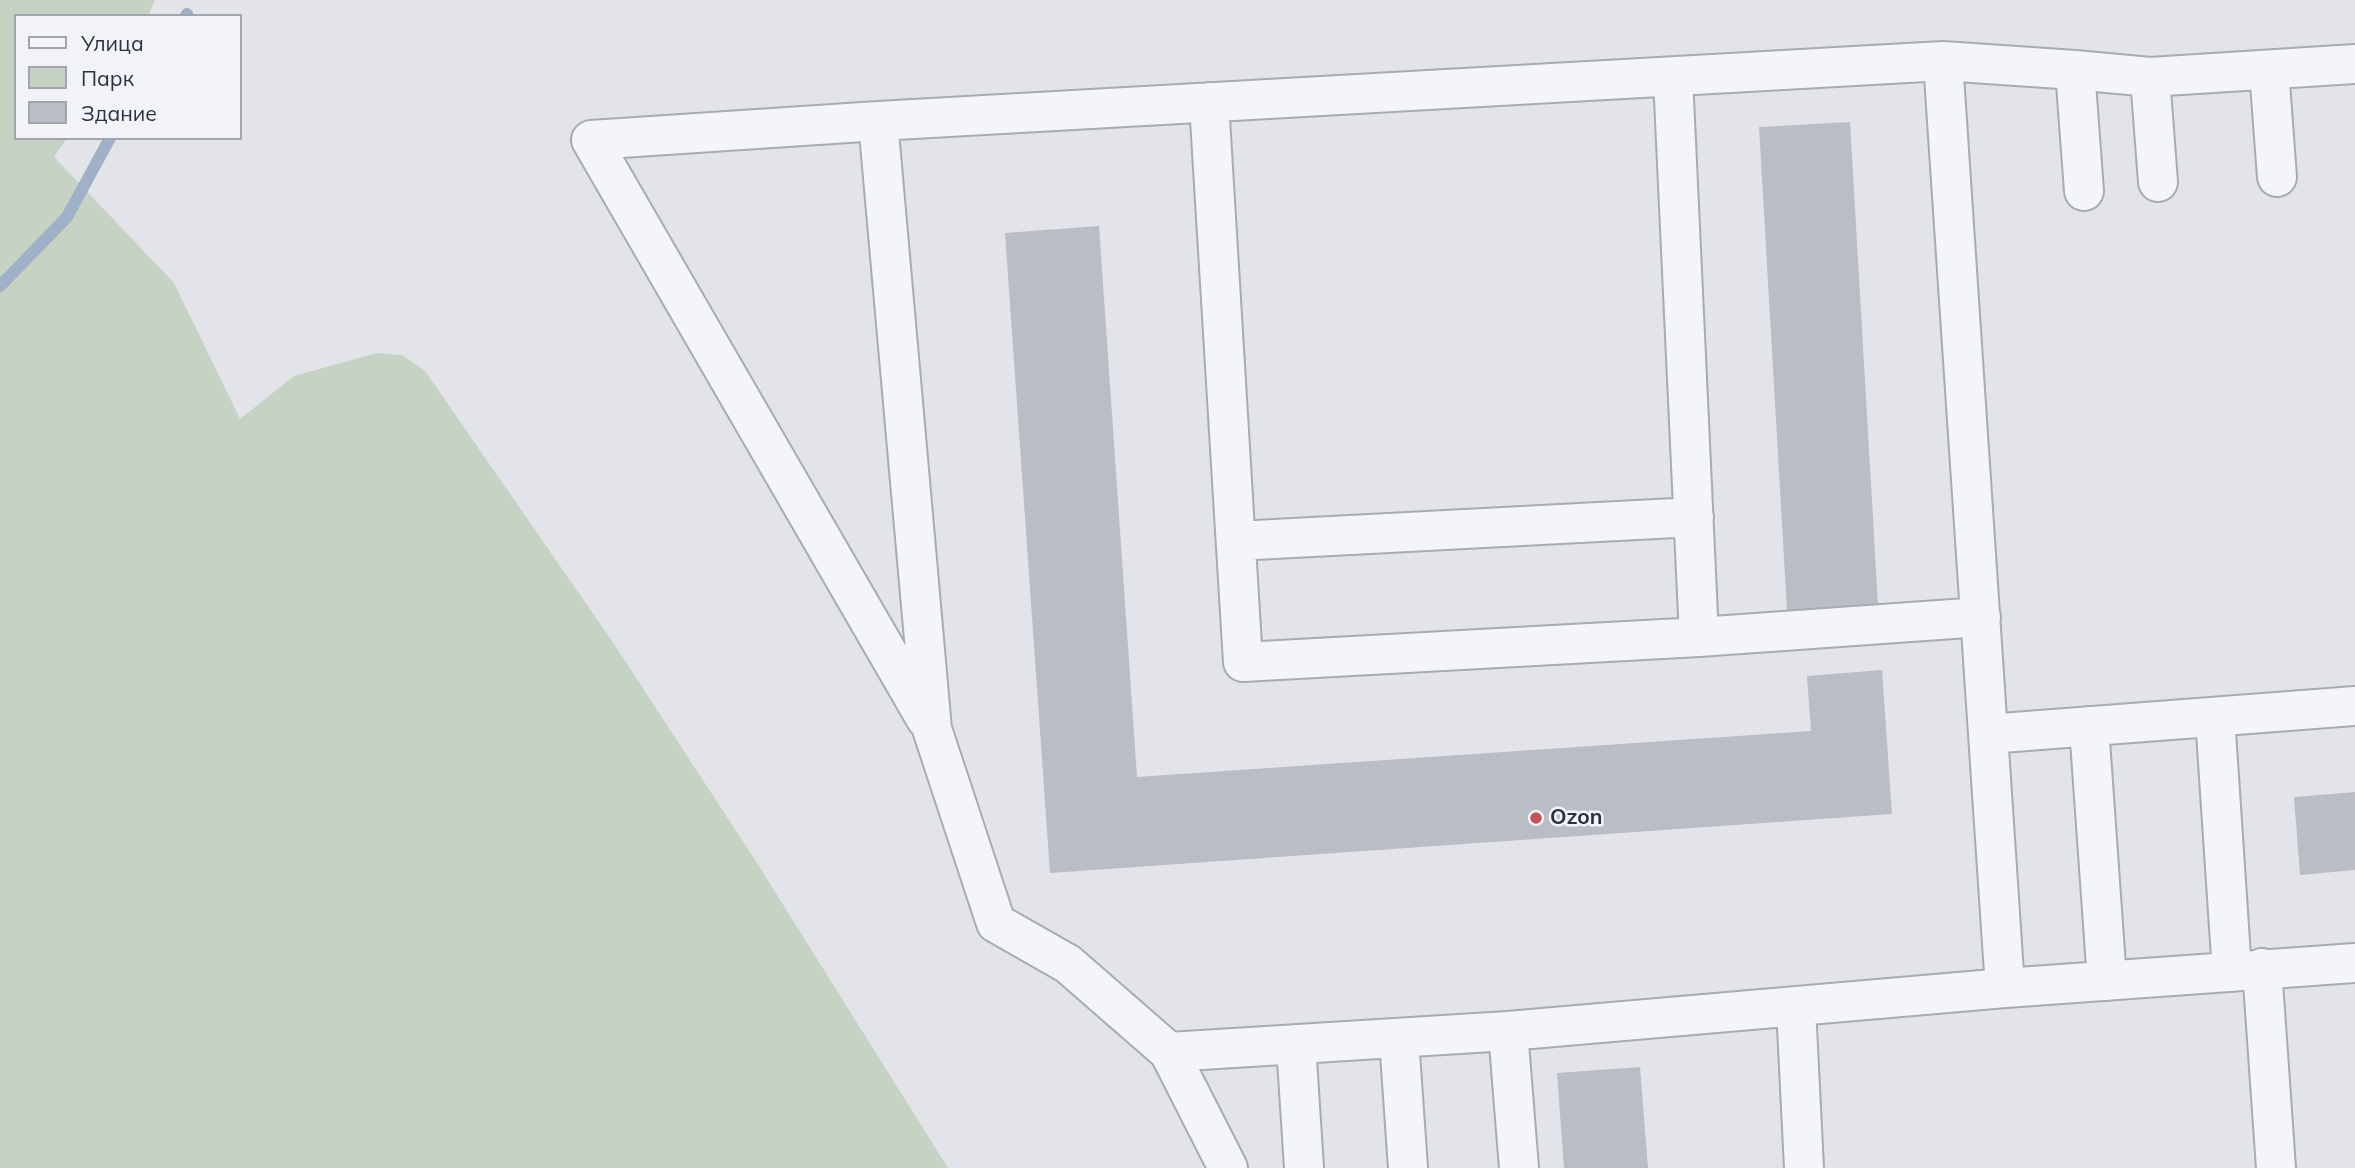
<!DOCTYPE html>
<meta charset="utf-8">
<style>
body{margin:0}
#map{position:relative;width:2355px;height:1168px;overflow:hidden;background:#e2e4e9;font-family:Mulish,sans-serif}
canvas{display:block}
.legend{position:absolute;left:14px;top:14px;width:228px;height:126px;box-sizing:border-box;background:#f1f3f7;border:2px solid #a2a5ae;margin:0;padding:9px 12px;list-style:none;font-size:21px;color:#2b3140}
.legend li{display:flex;align-items:center;gap:14px;height:35px}
.legend b{width:35px;border:2px solid #a2a5ae}
</style>
<div id="map">
<canvas width="2355" height="1168"></canvas>
<ul class="legend">
<li><b style="height:9px;background:#f4f5f8"></b>Улица</li>
<li><b style="height:19px;background:#c6d2c4"></b>Парк</li>
<li><b style="height:19px;background:#babdc6"></b>Здание</li>
</ul>
</div>
<script>
const g = document.querySelector('canvas').getContext('2d');
g.lineJoin = 'round';
function fill(path, color) { g.fillStyle = color; g.fill(path, 'evenodd'); }
function stroke(path, color, width, dash) { g.strokeStyle = color; g.lineWidth = width; g.lineCap = dash ? 'butt' : 'round'; g.setLineDash(dash || []); g.stroke(path); }
function write(font, color, halo, rows, align = 'center') {
  g.font = font + ' Mulish,sans-serif'; g.lineWidth = 5; g.setLineDash([]); g.textBaseline = 'middle'; g.strokeStyle = halo; g.fillStyle = color; for (const [text, x, y, turn = 0] of rows) {
    g.save(); g.translate(x, y); g.rotate((+turn || 0) * Math.PI / 180); g.textAlign = isNaN(turn) ? turn : align; if (halo) g.strokeText(text, 0, 0); g.fillText(text, 0, 0); g.restore();
  }
}
fill(new Path2D(`
 M0 0H155L148 16H16V138H67L54 157 174 283 240 419 294 376 377 353 402 355 425 371 614 644 757 863 948 1168H0Z`), '#c6d2c4');
stroke(new Path2D(`
 M186 16 187 14
 M0 286 67 217 110 138`), '#a0b0c6', 12);
fill(new Path2D(`
 M1850 122 1878 605 1787 610 1759 127Z
 M1099 226 1137 777 1811 731 1807 676 1882 670 1892 814 1050 873 1005 233Z
 M2355 792V870L2300 875 2294 797Z
 M1640 1067 1648 1168H1564L1557 1073Z`), '#babdc6');
const minor = new Path2D(`
 M1943 61 2005 988
 M2075 70 2084 191
 M2269 70 2277 177
 M1673 77 1699 637
 M2150 77 2158 182
 M1209 102 1243 662 1699 637 1981 617
 M878 121 591 140 926 719
 M1236 541 1694 517
 M2215 717 2232 972
 M2089 726 2107 981
 M1988 734 2355 706
 M2262 968 2276 1168
 M1796 1007 1804 1168
 M1399 1039 1408 1168
 M1296 1044 1304 1168
 M1169 1052 1068 964 996 923 932 729 878 121 1943 61 2075 70 2150 77 2355 64
 M1228 1168 1169 1052 1508 1031
 M1519 1168 1508 1031 2005 988 2355 963`);
stroke(minor, '#a7abb3', 42);
stroke(minor, '#f4f5f8', 38);
for (const [x, y, r, color] of [
 [1536,818,7,"#c3525b"]
]) { const dot = new Path2D(); dot.arc(x, y, r, 0, 2 * Math.PI); g.fillStyle = color; g.fill(dot); stroke(dot, '#f1f3f7', 2.5); }
write('bold 21px', '#2b3140', '#f1f3f7', [
 ["Ozon",1550,818]
], 'left');
</script>
